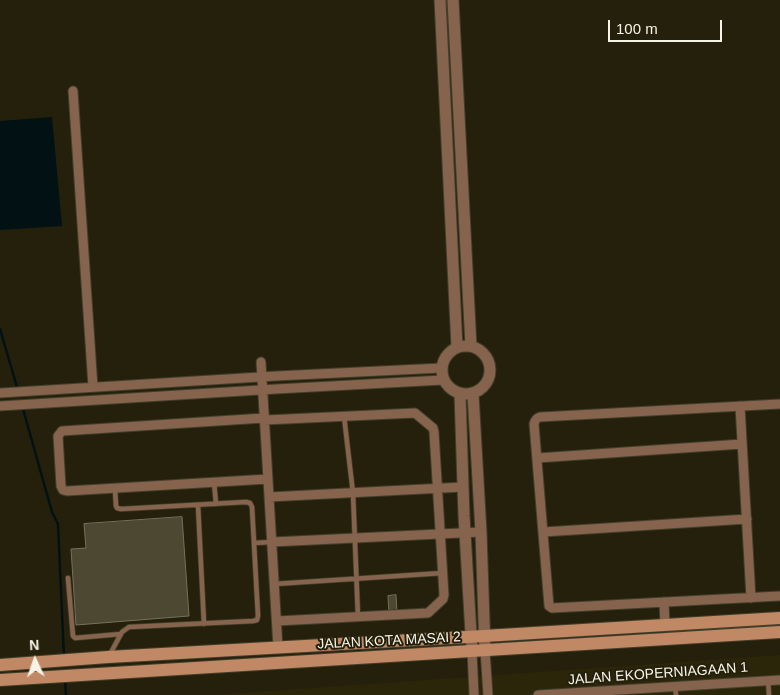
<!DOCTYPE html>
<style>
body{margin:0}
#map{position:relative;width:780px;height:695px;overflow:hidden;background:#24200b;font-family:Helvetica,sans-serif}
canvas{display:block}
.north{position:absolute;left:10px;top:635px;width:50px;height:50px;-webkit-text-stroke:4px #24200b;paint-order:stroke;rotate:357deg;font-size:14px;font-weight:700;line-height:20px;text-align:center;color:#f6f3e7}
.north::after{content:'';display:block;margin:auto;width:18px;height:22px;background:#f6f3e7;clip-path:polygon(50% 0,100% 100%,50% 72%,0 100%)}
.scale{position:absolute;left:608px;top:20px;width:114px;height:22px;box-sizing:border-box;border:2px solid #f6f3e7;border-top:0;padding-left:6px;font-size:15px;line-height:18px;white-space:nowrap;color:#f6f3e7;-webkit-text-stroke:4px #24200b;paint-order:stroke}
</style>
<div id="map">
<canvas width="780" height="695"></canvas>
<div class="north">N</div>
<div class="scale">100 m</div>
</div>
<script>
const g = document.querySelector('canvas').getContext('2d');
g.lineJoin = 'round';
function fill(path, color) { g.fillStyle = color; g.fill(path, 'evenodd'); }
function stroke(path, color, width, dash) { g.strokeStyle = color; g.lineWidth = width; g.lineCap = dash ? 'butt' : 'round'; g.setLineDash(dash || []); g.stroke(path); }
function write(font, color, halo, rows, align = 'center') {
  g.font = font + ' Helvetica,sans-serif'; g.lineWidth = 4; g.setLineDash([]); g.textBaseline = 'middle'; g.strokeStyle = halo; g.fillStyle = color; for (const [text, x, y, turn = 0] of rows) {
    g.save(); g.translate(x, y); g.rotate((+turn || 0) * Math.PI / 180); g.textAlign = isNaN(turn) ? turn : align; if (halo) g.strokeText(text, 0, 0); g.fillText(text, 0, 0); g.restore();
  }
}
fill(new Path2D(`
 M780 655V695H213Z`), '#2b2509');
fill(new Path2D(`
 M52 117 62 226 0 230V121Z`), '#021214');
stroke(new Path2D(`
 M0 329 17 387
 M23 409 52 512 58 524 64 657
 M65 680 66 695`), '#021214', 2.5);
const building = new Path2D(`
 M182 517 189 616 76 625 71 549 86 548 84 524Z
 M396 595 397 613 389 614 388 596Z`);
fill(building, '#4c4832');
stroke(building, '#75715a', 1);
const service = new Path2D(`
 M344 416 353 493 358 617
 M214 482 216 504
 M198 505 204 624
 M254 543 272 542
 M68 578 73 636 75 638 121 634
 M274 584 443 573
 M109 656 122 632 129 627 253 621 257 620 258 616 252 507 250 503 246 502 121 509 117 508 116 506 115 489
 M768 680 769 695
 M675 686 676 695`);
const minor = new Path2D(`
 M73 91 93 387
 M261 362 278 648
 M0 393 276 376 441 368
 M780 404 540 417C536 418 535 420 534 424L549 606 552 608 780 596
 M0 406 276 389 443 380
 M740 406 751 598
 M264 418 62 431 58 436 61 486 63 490 67 491 268 479
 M265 420 415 413 433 428 434 432 444 595 443 599 428 613 277 621
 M537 458 742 444
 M269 497 463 487
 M543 532 747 519
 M272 542 481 532
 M664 602 665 625
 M485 650 488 695
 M472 651 474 695
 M538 695 780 680`);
const tertiary = new Path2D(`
 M440 0 457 347
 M453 0 471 346
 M442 370a24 24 0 1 1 48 0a24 24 0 1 1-48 0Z
 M460 394 464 516 472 651
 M473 394 481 532 485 650`);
const secondary = new Path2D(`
 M0 665 108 657 484 636 780 618
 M0 680 780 632`);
stroke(service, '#413e2a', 6);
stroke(minor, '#413e2a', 11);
stroke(tertiary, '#413e2a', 13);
stroke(secondary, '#413e2a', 14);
stroke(service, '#85634d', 4.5);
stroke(minor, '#85634d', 9);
stroke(tertiary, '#85634d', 11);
stroke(secondary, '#c08865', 12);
write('14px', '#f6f3e7', '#24200b', [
 ["JALAN KOTA MASAI 2",389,641,-3],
 ["JALAN EKOPERNIAGAAN 1",658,674,-4]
]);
</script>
